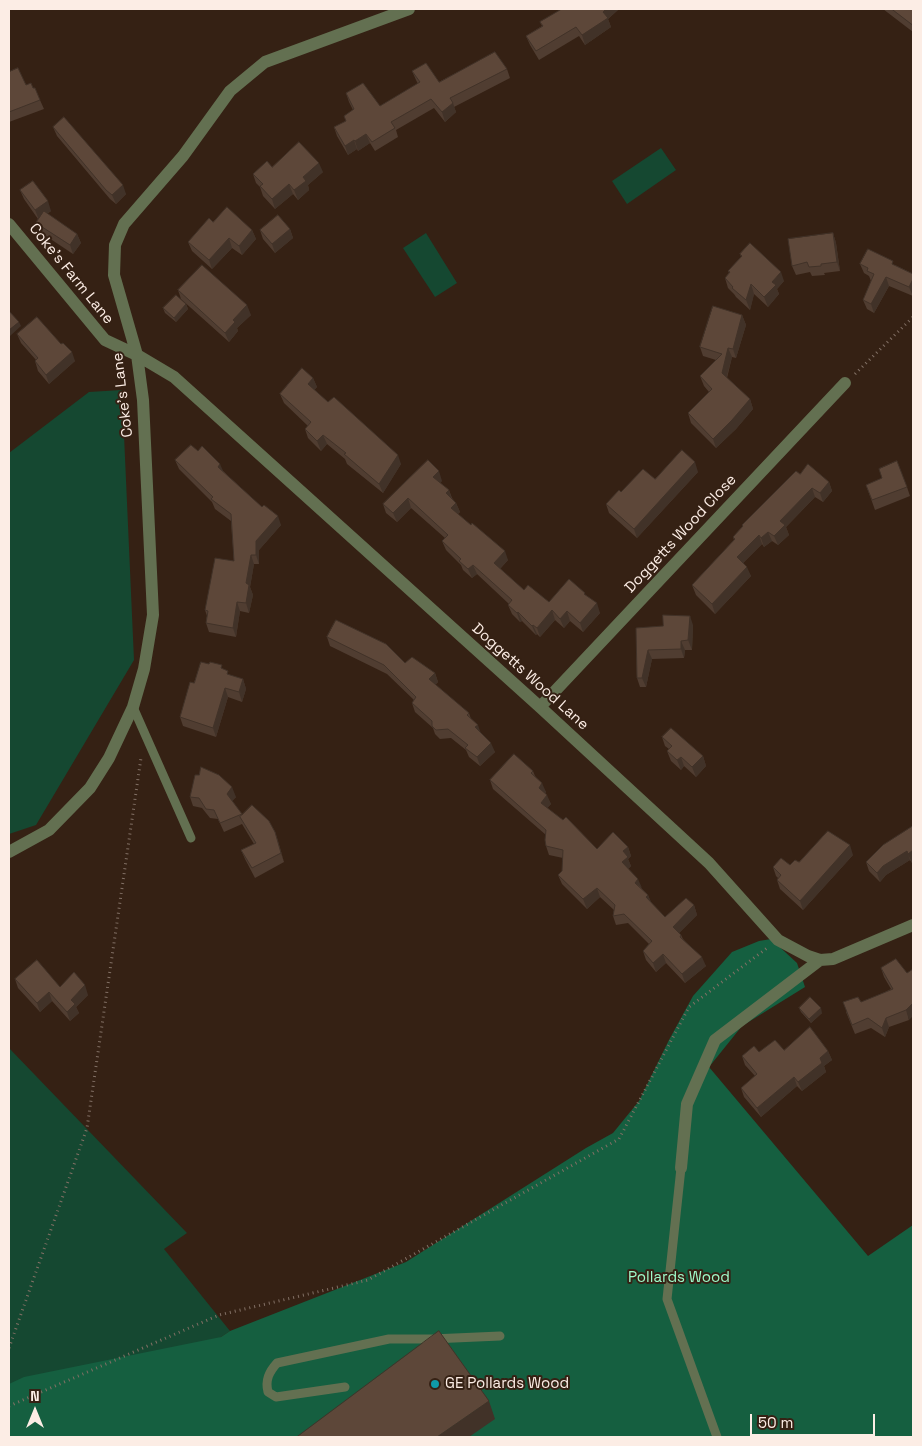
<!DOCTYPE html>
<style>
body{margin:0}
#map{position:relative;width:922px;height:1446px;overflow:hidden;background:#352114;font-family:"Space Grotesk",sans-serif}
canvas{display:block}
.frame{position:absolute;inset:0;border:10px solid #fcede5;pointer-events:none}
.north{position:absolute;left:10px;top:1386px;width:50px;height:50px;-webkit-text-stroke:4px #352114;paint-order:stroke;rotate:0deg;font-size:14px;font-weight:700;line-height:20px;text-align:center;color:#fcede5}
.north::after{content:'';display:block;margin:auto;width:18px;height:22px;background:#fcede5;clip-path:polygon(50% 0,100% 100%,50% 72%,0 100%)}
.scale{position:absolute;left:750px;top:1414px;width:125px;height:22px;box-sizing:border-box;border:2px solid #fcede5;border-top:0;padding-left:6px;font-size:15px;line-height:18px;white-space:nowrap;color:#fcede5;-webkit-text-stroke:4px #352114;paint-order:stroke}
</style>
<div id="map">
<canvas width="922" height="1446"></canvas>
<div class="frame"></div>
<div class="north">N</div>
<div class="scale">50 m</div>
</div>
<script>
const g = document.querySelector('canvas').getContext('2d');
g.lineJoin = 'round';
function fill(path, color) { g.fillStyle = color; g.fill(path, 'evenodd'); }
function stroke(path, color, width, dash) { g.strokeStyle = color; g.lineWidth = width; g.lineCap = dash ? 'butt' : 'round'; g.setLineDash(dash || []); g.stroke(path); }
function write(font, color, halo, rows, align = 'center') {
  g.font = font + ' "Space Grotesk",sans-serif'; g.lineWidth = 4; g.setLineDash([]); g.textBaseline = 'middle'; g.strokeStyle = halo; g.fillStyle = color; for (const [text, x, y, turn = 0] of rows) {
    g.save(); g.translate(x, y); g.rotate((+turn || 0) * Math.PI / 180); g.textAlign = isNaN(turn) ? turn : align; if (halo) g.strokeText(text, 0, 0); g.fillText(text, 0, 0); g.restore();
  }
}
fill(new Path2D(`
 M661 148 676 170 627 204 612 181Z
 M426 233 457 283 435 297 403 248Z
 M122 390 134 660 36 825 9 834V453L89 392Z
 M9 1048 187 1233 164 1249 230 1331 71 1437H9Z`), '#154831');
fill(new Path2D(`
 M771 939 797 963 805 987 742 1026 709 1067 868 1256 913 1225V1437H9V1384L24 1377 221 1337 230 1331 406 1262 586 1148 613 1133 639 1101 669 1040 693 996 732 952 759 941Z`), '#155f40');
stroke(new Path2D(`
 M855 374 913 317
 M9 1348 87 1128 141 758
 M9 1406 219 1315 368 1280 619 1139 689 1007 767 948`), '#827065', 3, [1, 4]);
stroke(new Path2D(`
 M133 707 191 838
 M681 1168 667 1299 717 1437
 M345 1387 276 1397 268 1392C265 1380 269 1372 277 1363L389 1339H432L500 1336`), '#637051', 9);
stroke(new Path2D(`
 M9 224 105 340 137 355 174 377 540 707 709 863 778 940 808 956 820 960 833 959 913 925
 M540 707 845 383
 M9 852 49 830 90 788 109 758 133 707 144 669 153 615 143 400 137 355 114 275 115 245 124 224 183 156 230 91 265 62 409 9
 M681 1168 687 1104 715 1040 820 960`), '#637051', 12);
fill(new Path2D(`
 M562 9H619L608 19 611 27 585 45 579 36 539 60 530 45 526 36 542 26 540 22Z
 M883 9H913V32Z
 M507 69 510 78 454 107 456 112 445 122 434 108 396 130 398 137 375 151 370 143 358 151 357 149 348 155 337 136 334 127 346 121 353 110 349 102 346 93 380 106 418 84 416 80 412 71 439 82Z
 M9 72 26 85 33 88 40 100 44 109 9 122Z
 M53 127 126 194 116 204 110 199 57 136Z
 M272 167 323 172 308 185 309 190 298 200 293 194 275 209 263 196 260 187 256 183 253 174Z
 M20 190 51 211 47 214 77 234 81 243 73 254 40 232 36 223 38 219 24 199Z
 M213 222 252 230 256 239 242 255 232 248 212 269 192 251 188 242Z
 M290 229 293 238 275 253 263 239 260 230Z
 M833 233 836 243 840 271 824 273 825 275 812 276 810 272 796 275 792 266Z
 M740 254 784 281 777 289 779 294 768 307 754 294 750 310 736 297 734 294 728 288 725 278 729 273 728 271 741 257Z
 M860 264 895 265 913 274V296L889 286 874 313 867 309 863 300 871 281 869 276 864 273Z
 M178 290 251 315 237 328 238 331 229 342 181 299Z
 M186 304 188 309 176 322 165 313 163 308Z
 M742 315 746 325 736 358 732 357 727 378 750 399 753 409 736 429 716 448 691 423 688 413 709 392 704 386 700 376 716 360 703 356 700 347Z
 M17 334 61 344 75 361 49 384 38 371 35 361 36 360 21 343Z
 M313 378 317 387 314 390 401 464 383 493 347 464 345 459 327 444 321 451 308 438 305 429 308 426 284 403 280 394Z
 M175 460 223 471 281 525 259 550V564H254L250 587 253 595 249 613 240 611 236 637 209 632 206 623 207 616 205 610 234 561 231 521 215 509 212 502 179 469Z
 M698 472 637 538 609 513 606 504 621 492 655 479Z
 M800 474 829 482 832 491 823 502 815 497 786 527 789 535 778 545 772 541 764 547 762 544 743 563 751 576 715 614 696 595 692 585 734 540 733 537 742 527V525Z
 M442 481 440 483 449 490 452 498 456 503 460 512 458 514 508 560 500 569 524 590 549 602 586 596 600 613 583 632 570 621 564 628 555 620 540 637 537 634 536 635 522 621 520 622 512 614 508 605 509 604 477 574 472 578 463 570 461 565 446 550 442 541 445 538 411 508 397 522 386 513 383 504Z
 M866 485 907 487 910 496 875 510Z
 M693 625 692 650H685L684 658 652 659 646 687H640L637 678 636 628Z
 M327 637 435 673 438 682 435 685 469 713 471 719 495 752 480 766 469 757 466 750 451 738 440 739 435 734 433 728 415 712 412 703 414 700 387 674 330 646Z
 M223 669 229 675 243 679 246 689 242 702 228 697 216 737 183 726 180 717 194 683Z
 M662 737 703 756 706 766 696 777 684 766 681 770 671 761 667 751 669 749 665 746Z
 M533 771 535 776 546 792 545 793 551 804 547 808 597 849 628 847 631 856 628 859 631 866 628 869 642 889 648 895 651 903 665 917 694 905 697 915 679 933 681 935 683 939 706 966 685 983 666 963 656 972 646 960 643 951 649 944 628 923 616 925 613 916 614 910 600 897 587 909 562 884 558 875 562 871 563 858 549 855 546 846V835L493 789 490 780Z
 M190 797H236L232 801 242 815 275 832 284 862 255 878 245 859 241 850 254 844 242 824 224 832 218 819 210 818 202 808 193 806Z
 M913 826 912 863 910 860 886 875 880 882 869 871 866 862Z
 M853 855 803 910 780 889 777 880 778 878 776 876 773 867 790 865 799 862Z
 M896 959 909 1020 889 1027 885 1037 871 1028 855 1034 846 1012 891 989 884 977 881 968Z
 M15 979 60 987 88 995 76 1007 79 1013 70 1021 52 1001 40 1012 18 988Z
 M799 1008 822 1013 811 1023 801 1012Z
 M784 1050 828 1051 832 1060 824 1066 826 1072 802 1091 797 1086 761 1117 744 1097 741 1088 755 1076 745 1065 742 1056 759 1052Z`), '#503d31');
fill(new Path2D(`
 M606 9H619L608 19 611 27 585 45 582 35Z
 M453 103 456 112 445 122 442 112Z
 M366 134 370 143 358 151 355 141Z
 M354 140 357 149 348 155 345 146Z
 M319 163 323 172 308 185 309 190 298 200 294 190 303 177Z
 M289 184 293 194 275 209 272 199Z
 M123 185 126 194 116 204 112 195Z
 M48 201 51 211 39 220 35 210Z
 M290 229 293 238 275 253 272 244Z
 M252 230 256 239 242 255 239 246Z
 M833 233 836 243 840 271 837 262Z
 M77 234 81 243 73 254 70 245Z
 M229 238 232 248 212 269 209 260Z
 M781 272 784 281 777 289 779 294 768 307 764 297 772 282Z
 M886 277 889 286 874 313 871 304Z
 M913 279V296L909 287Z
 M751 284 754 294 750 310 746 300Z
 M186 304 188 309 176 322 174 318Z
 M247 305 251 315 237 328 238 331 229 342 225 333 233 320Z
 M742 315 746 325 736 358 733 349Z
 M19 322 21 326 10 336 9 330Z
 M728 348 732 357 725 383 722 373Z
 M72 352 75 361 49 384 46 375Z
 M313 378 317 387 311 394 308 384Z
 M750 399 753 409 736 429 716 448 713 439Z
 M323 435 327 444 321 451 317 441Z
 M398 455 401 464 383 493 379 484Z
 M695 462 698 472 637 538 634 529Z
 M220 464 224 473 218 467Z
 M439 471 442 481 436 486 433 477Z
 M829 482 832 491 823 502 820 493Z
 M812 488 815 497 786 527 789 535 778 545 774 536 780 521Z
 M449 490 452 500 446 493Z
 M408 498 411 508 397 522 393 513Z
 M456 503 460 512 454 517 451 508Z
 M278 516 281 525 259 550V564L256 555V541Z
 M768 532 772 541 764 547 761 538Z
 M759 535 762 544 740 566 737 557Z
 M505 551 508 560 497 572 494 563Z
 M251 555 254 564 250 587 253 595 249 613 246 603V583Z
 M473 565 477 574 472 578 468 569Z
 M747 567 751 576 715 614 712 604Z
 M237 602 240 611 236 637 233 628Z
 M597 603 600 613 583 632 580 623Z
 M552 610 555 620 540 637 537 628Z
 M567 611 570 621 564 628 560 619Z
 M518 612 522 621 520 622 517 613Z
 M690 616 693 625 692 650 688 640Z
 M533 625 537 634 536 635 532 626Z
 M681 641 685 650 684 658 681 649Z
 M648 650 652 659 646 687 642 678Z
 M435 673 438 682 432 688 429 679Z
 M243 679 246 689 242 702 239 692Z
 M225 688 228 697 216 737 213 728Z
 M478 725 481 734 475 727Z
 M491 743 495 752 480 766 477 757Z
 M703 756 706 766 696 777 692 767Z
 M681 757 684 766 681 770 677 760Z
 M542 783 546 792 542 797 539 788Z
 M232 787 236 797 230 803 227 794Z
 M547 795 551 804 544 812 541 803Z
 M275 832 278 841 284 862 281 853Z
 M850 845 853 855 803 910 800 901Z
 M628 847 631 856 628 859 631 866 626 871 622 862 623 851Z
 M913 850V862L912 863 908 854Z
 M907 851 910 860 886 875 880 882 877 873 883 866Z
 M638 879 642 888 635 883Z
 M597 888 600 897 587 909 583 899Z
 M648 895 652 904 646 897Z
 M694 905 697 915 676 936 673 927Z
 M663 954 666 963 656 972 653 963Z
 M702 957 706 966 685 983 682 974Z
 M85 985 88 995 76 1007 79 1013 70 1021 67 1012 71 1000Z
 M49 992 52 1001 40 1012 37 1003Z
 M913 1003V1016L909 1020 906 1010Z
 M821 1008 822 1013 811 1023 809 1019Z
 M886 1018 889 1027 885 1037 882 1028Z
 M828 1051 832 1060 824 1066 826 1072 802 1091 798 1082 820 1058Z
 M794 1077 797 1086 761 1117 757 1108Z
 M489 1401 495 1419 469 1437H437Z`), '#413228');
const building = new Path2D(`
 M562 9H606L603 12 608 18 582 35 576 27 536 51 526 36 543 26 540 22Z
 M892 9H913V25Z
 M495 52 507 69 450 98 453 103 442 112 431 99 391 122 395 128 372 142 366 134 355 141 354 140 345 146 334 127 346 121 344 116 354 109 346 93 363 83 380 106 420 82 412 71 426 63 439 82Z
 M18 68 26 85 31 83 33 88H35L40 100 9 112V72Z
 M64 117 123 185 112 195 106 190 53 127Z
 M299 142 319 163 303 177 306 181 294 190 289 184 272 199 260 186 263 184 253 174 267 161 272 167Z
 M33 181 48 201 35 210 20 190Z
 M227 207 252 230 239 246 229 238 209 260 188 242 209 218 213 222Z
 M44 211 77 234 70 245 36 223Z
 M278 215 290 229 272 244 260 230Z
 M833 233 837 262 821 264V266L809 267 807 262 792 266 788 239Z
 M750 243 781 272 772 282 776 285 764 297 751 284 746 300 732 288 733 287 725 278 730 272 728 271 742 256 740 254Z
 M868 249 893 261 892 264 913 274V279L909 287 886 277 871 304 863 300 874 274 867 271 868 268 860 264Z
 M202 265 247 305 233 320 235 322 225 333 178 290Z
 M176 295 186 304 174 318 163 308Z
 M713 306 742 315 733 349 728 348 722 373 750 399 732 420 713 439 688 413 712 389 700 376 722 354 700 347Z
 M9 311 19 322 9 330Z
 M37 317 61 344 63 343 72 352 46 375 35 361 38 358 17 334Z
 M302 368 313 378 308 384 328 402 334 397 398 455 379 484 344 454 346 453 323 435 317 441 305 429 311 422 280 394Z
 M191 445 198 451 202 446 220 464 218 467 262 507 264 505 278 516 256 541V555H251L246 583 249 585 246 603 237 602 233 628 206 623 208 611 205 610 215 558 234 561 231 514 211 499 213 497 175 460Z
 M682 450 695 462 634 529 606 504 619 490 621 492 643 469 655 479Z
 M428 460 439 471 433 477 449 490 446 493 456 503 451 508 471 525 472 523 505 551 494 563 524 590 528 585 549 602 569 579 585 593 584 594 597 603 580 623 567 611 560 619 552 610 537 628 533 625 532 626 518 612 517 613 508 605 512 600 473 565 468 569 459 561 461 559 442 541 448 535 408 498 393 513 383 504Z
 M897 461 907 487 872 500 866 485 882 478 879 469Z
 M808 464 829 482 820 493 812 488 780 521 785 525 774 536 768 532 761 538 759 535 737 557 747 567 712 604 692 585 735 539 733 537 743 526 742 525 796 471 800 474Z
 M663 615 690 616 688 640 681 641V649L648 650 642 678H637L636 628 663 626Z
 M336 620 386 644 405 663 412 657 435 673 429 679 469 713 467 715 478 725 475 727 491 743 477 757 465 748 468 745 448 729 436 730 432 726V721L412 703 416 697 384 665 327 637Z
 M201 662 209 664 210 662 222 665 221 668 228 671 227 674 243 679 239 692 225 688 213 728 180 717 190 682 194 683Z
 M671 728 703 756 692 767 681 757 677 760 667 751 672 746 662 737Z
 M514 754 533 771 531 773 542 783 539 788 547 795 541 803 563 820 566 817 597 849 613 832 628 847 623 851 628 857 622 862 638 879 635 883 648 895 646 897 665 917 686 898 694 905 673 927 681 935 680 937 702 957 682 974 663 954 653 963 643 951 652 941 624 914 613 916 615 905 597 888 583 899 558 875 562 871 563 850 546 846 545 840 546 830 490 780Z
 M201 767 219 775 232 787 227 794 242 814 220 823 214 810 206 809 199 798 190 797 195 775H199Z
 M252 805 269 821 275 832 281 853 252 868 241 850 256 843 240 817Z
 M913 826V850L908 854 907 851 883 866 877 873 866 862 883 845Z
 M828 831 850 845 800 901 777 880 781 875 773 867 781 858 790 865 795 860 799 862Z
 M896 959 907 973 913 969V1003L906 1010 886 1018 882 1028 868 1018 852 1025 843 1002 858 997 861 1002 893 989 881 968Z
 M37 960 60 987 74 972 85 985 71 1000 75 1004 67 1012 49 992 37 1003 15 979Z
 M810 997 821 1008 809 1019 799 1008Z
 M810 1027 828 1051 820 1058 822 1063 798 1082 794 1077 757 1108 741 1088 757 1074 742 1056 754 1046 759 1052 775 1040 784 1050Z
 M439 1331 489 1401 437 1437H297Z`);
fill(building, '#5d4739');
stroke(building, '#413228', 1);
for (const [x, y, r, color] of [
 [435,1384,5,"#0f9aa8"]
]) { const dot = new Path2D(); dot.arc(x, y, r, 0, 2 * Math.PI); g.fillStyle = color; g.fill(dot); stroke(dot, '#352114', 2); }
write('15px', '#fcede5', '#352114', [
 ["Coke's Farm Lane",71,274,51],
 ["Coke's Lane",123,395,-97],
 ["Doggetts Wood Close",681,534,-47],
 ["Doggetts Wood Lane",530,677,42]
]);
write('15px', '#9efbca', '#352114', [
 ["Pollards Wood",679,1278]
]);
write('15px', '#fcede5', '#352114', [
 ["GE Pollards Wood",445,1384]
], 'left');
</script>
